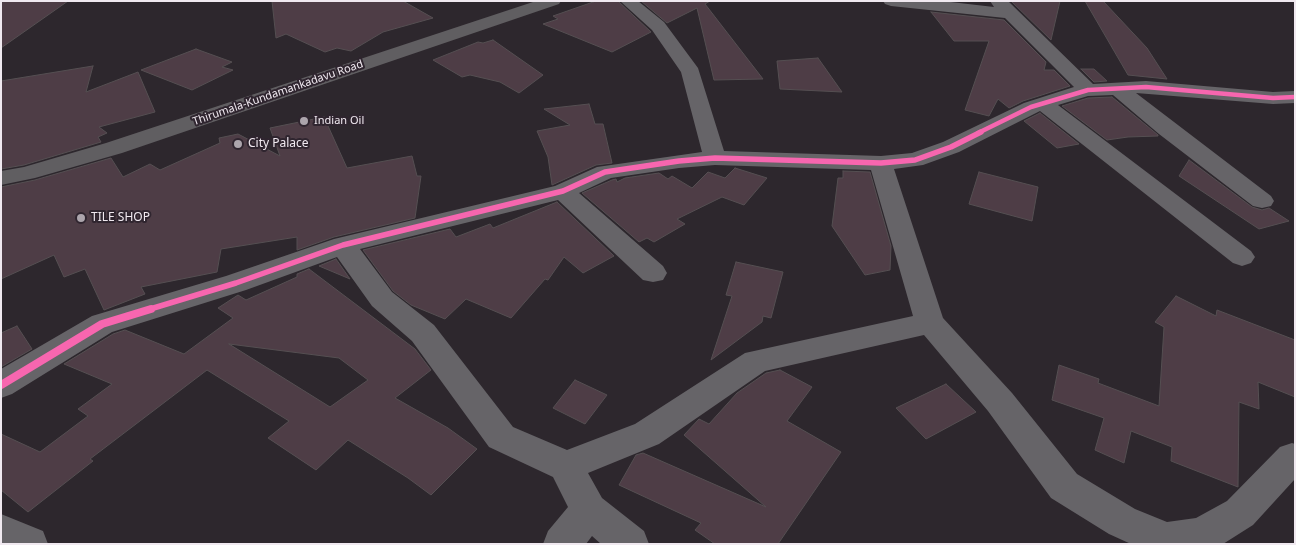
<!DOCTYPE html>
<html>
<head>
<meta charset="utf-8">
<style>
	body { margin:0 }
	#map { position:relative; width:1296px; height:545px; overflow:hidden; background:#2d272d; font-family:"Noto Sans",sans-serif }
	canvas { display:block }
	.frame { position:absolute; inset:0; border:2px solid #f0e9f0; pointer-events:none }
</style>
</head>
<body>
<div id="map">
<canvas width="1296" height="545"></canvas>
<div class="frame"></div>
</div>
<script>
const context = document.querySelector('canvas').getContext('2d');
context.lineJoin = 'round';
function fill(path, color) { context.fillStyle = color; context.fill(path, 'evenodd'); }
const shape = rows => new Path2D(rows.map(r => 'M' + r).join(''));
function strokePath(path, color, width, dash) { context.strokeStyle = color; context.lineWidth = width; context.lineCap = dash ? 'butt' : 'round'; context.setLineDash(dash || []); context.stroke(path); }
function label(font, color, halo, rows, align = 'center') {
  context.font = font + ' "Noto Sans",sans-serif'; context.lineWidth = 4; context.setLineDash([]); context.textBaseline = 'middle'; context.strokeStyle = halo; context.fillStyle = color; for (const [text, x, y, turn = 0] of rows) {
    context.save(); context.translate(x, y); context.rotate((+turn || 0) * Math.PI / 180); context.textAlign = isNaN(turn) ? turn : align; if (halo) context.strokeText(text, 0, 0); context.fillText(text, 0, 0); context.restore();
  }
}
const building = shape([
	[1,1,68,1,1,48,1,1],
	[272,1,403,1,433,18,383,32,351,51,337,48,325,52,286,34,276,38,272,1],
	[596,1,618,1,651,32,612,52,543,24,558,19,553,16,596,1],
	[641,1,710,1,705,4,763,79,714,80,697,8,667,23,641,1],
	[1011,1,1060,1,1051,40,1011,1],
	[1085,1,1103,1,1147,48,1167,79,1128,75,1085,1],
	[931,12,1004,20,1046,62,1044,70,1054,70,1070,86,1023,101,1009,108,998,99,989,116,965,110,989,41,954,41,931,12],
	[493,40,543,75,519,93,500,82,470,75,462,77,433,60,478,42,483,43,493,40],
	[196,49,232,62,222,67,233,70,192,90,141,70,196,49],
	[818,58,842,92,780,89,777,61,818,58],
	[93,66,86,92,138,72,155,112,99,127,107,133,98,137,101,142,24,165,1,169,1,81,93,66],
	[1081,69,1094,69,1107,81,1094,82,1081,69],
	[1112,97,1158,135,1158,136,1128,137,1107,140,1062,106,1088,98,1112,97],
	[589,104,595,124,603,124,612,163,596,165,552,185,548,157,537,131,570,125,544,109,589,104],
	[1040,113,1079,144,1057,148,1024,121,1040,113],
	[324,117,347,168,412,156,417,176,421,176,415,218,334,237,297,250,297,237,221,249,217,272,141,287,145,294,104,310,85,269,64,277,54,255,1,279,1,187,35,180,111,158,123,177,150,164,160,170,220,143,219,138,238,134,280,156,270,128,324,117],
	[1189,160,1252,207,1262,210,1269,208,1289,221,1259,229,1179,176,1189,160],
	[735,168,767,178,744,205,722,197,677,219,685,224,654,242,647,238,639,242,582,193,612,180,616,179,617,182,625,178,659,173,668,179,672,176,692,188,708,172,725,178,735,168],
	[843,171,870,172,891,246,890,270,865,275,832,226,838,178,843,178,843,171],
	[979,172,1038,187,1032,221,969,204,979,172],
	[557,202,614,256,583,273,564,257,548,280,545,279,511,318,466,299,445,319,411,305,393,291,363,250,450,229,456,237,490,224,493,228,557,202],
	[336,259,350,279,319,266,336,259],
	[736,262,783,272,771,318,763,316,762,322,711,360,732,296,726,295,736,262],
	[309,269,415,349,431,370,395,398,448,428,477,449,431,495,408,478,348,440,316,470,268,438,289,421,207,370,90,459,93,461,28,512,1,490,1,434,40,452,88,416,78,409,112,384,64,364,113,334,125,330,184,354,233,318,218,308,238,295,246,300,297,277,297,274,309,269],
	[229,344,339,358,368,380,330,407,229,344],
	[1176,296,1216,316,1217,310,1295,340,1295,397,1258,382,1259,409,1239,402,1238,487,1171,461,1172,447,1131,431,1124,463,1095,450,1104,418,1052,400,1059,365,1099,379,1098,383,1159,406,1164,327,1155,322,1176,296],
	[17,326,32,349,1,367,1,333,17,326],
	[780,370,812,387,787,421,841,452,778,544,715,544,695,530,701,523,619,485,636,455,643,453,766,507,684,435,699,419,709,424,737,393,766,373,780,370],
	[575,380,607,395,585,424,553,408,575,380],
	[946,384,976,412,926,439,896,408,946,384]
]);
fill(building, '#4e3d46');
strokePath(building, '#554f52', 1);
fill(shape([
	[620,1,638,1,664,22,698,68,724,151,881,156,912,153,943,142,1024,103,1074,87,1005,18,891,6,885,4,883,1,942,1,994,7,990,1,1008,1,1093,84,1146,81,1273,92,1295,91,1295,103,1273,104,1136,93,1271,196,1274,201,1271,206,1262,208,1253,206,1159,134,1113,95,1088,96,1058,105,1251,251,1255,257,1251,263,1242,266,1233,263,1040,111,959,152,923,165,894,169,943,318,1012,393,1077,474,1135,509,1167,522,1196,518,1227,501,1280,447,1292,443,1295,444,1295,479,1253,525,1223,544,1131,544,1109,534,1051,498,988,411,924,335,765,371,659,444,588,473,602,498,644,531,649,544,601,544,592,536,586,544,543,544,548,531,568,507,553,477,489,447,412,341,372,306,337,257,246,290,112,332,12,394,1,398,1,369,92,316,226,276,334,239,555,186,597,167,702,152,681,72,652,30,620,1],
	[715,165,871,170,913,316,745,353,635,424,567,450,513,427,434,325,392,292,360,249,558,200,643,280,653,282,663,280,667,273,663,266,579,193,611,178,679,168,715,165],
	[1,514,43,531,48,544,1,544,1,514]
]), '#666468');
fill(shape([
	[536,1,561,1,559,4,122,153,35,178,1,185,1,171,24,167,106,143,536,1]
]), '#605e61');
strokePath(shape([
	[978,133,1031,107,1088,90,1146,87,1273,98,1295,97]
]), '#f766af', 4.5);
strokePath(shape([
	[147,310,236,283,343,245,563,191,605,172,679,161,715,158,881,163,915,160,951,147,981,132]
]), '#f766af', 5.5);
strokePath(shape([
	[1,385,102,324,151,309]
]), '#f766af', 8);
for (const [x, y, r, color] of [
	[304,121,5,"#aca5ac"],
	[238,144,5,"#aca5ac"],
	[81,218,5,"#aca5ac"]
]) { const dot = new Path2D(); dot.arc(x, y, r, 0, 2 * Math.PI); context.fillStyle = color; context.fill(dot); strokePath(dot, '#2f252f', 2); }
label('11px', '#f0e9f0', '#2f252f', [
	["Thirumala-Kundamankadavu Road",278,93,-19]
]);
label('11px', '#f0e9f0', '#2f252f', [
	["Indian Oil",314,121]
], 'left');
label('12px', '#f0e9f0', '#2f252f', [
	["City Palace",248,144],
	["TILE SHOP",91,218]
], 'left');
</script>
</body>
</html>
